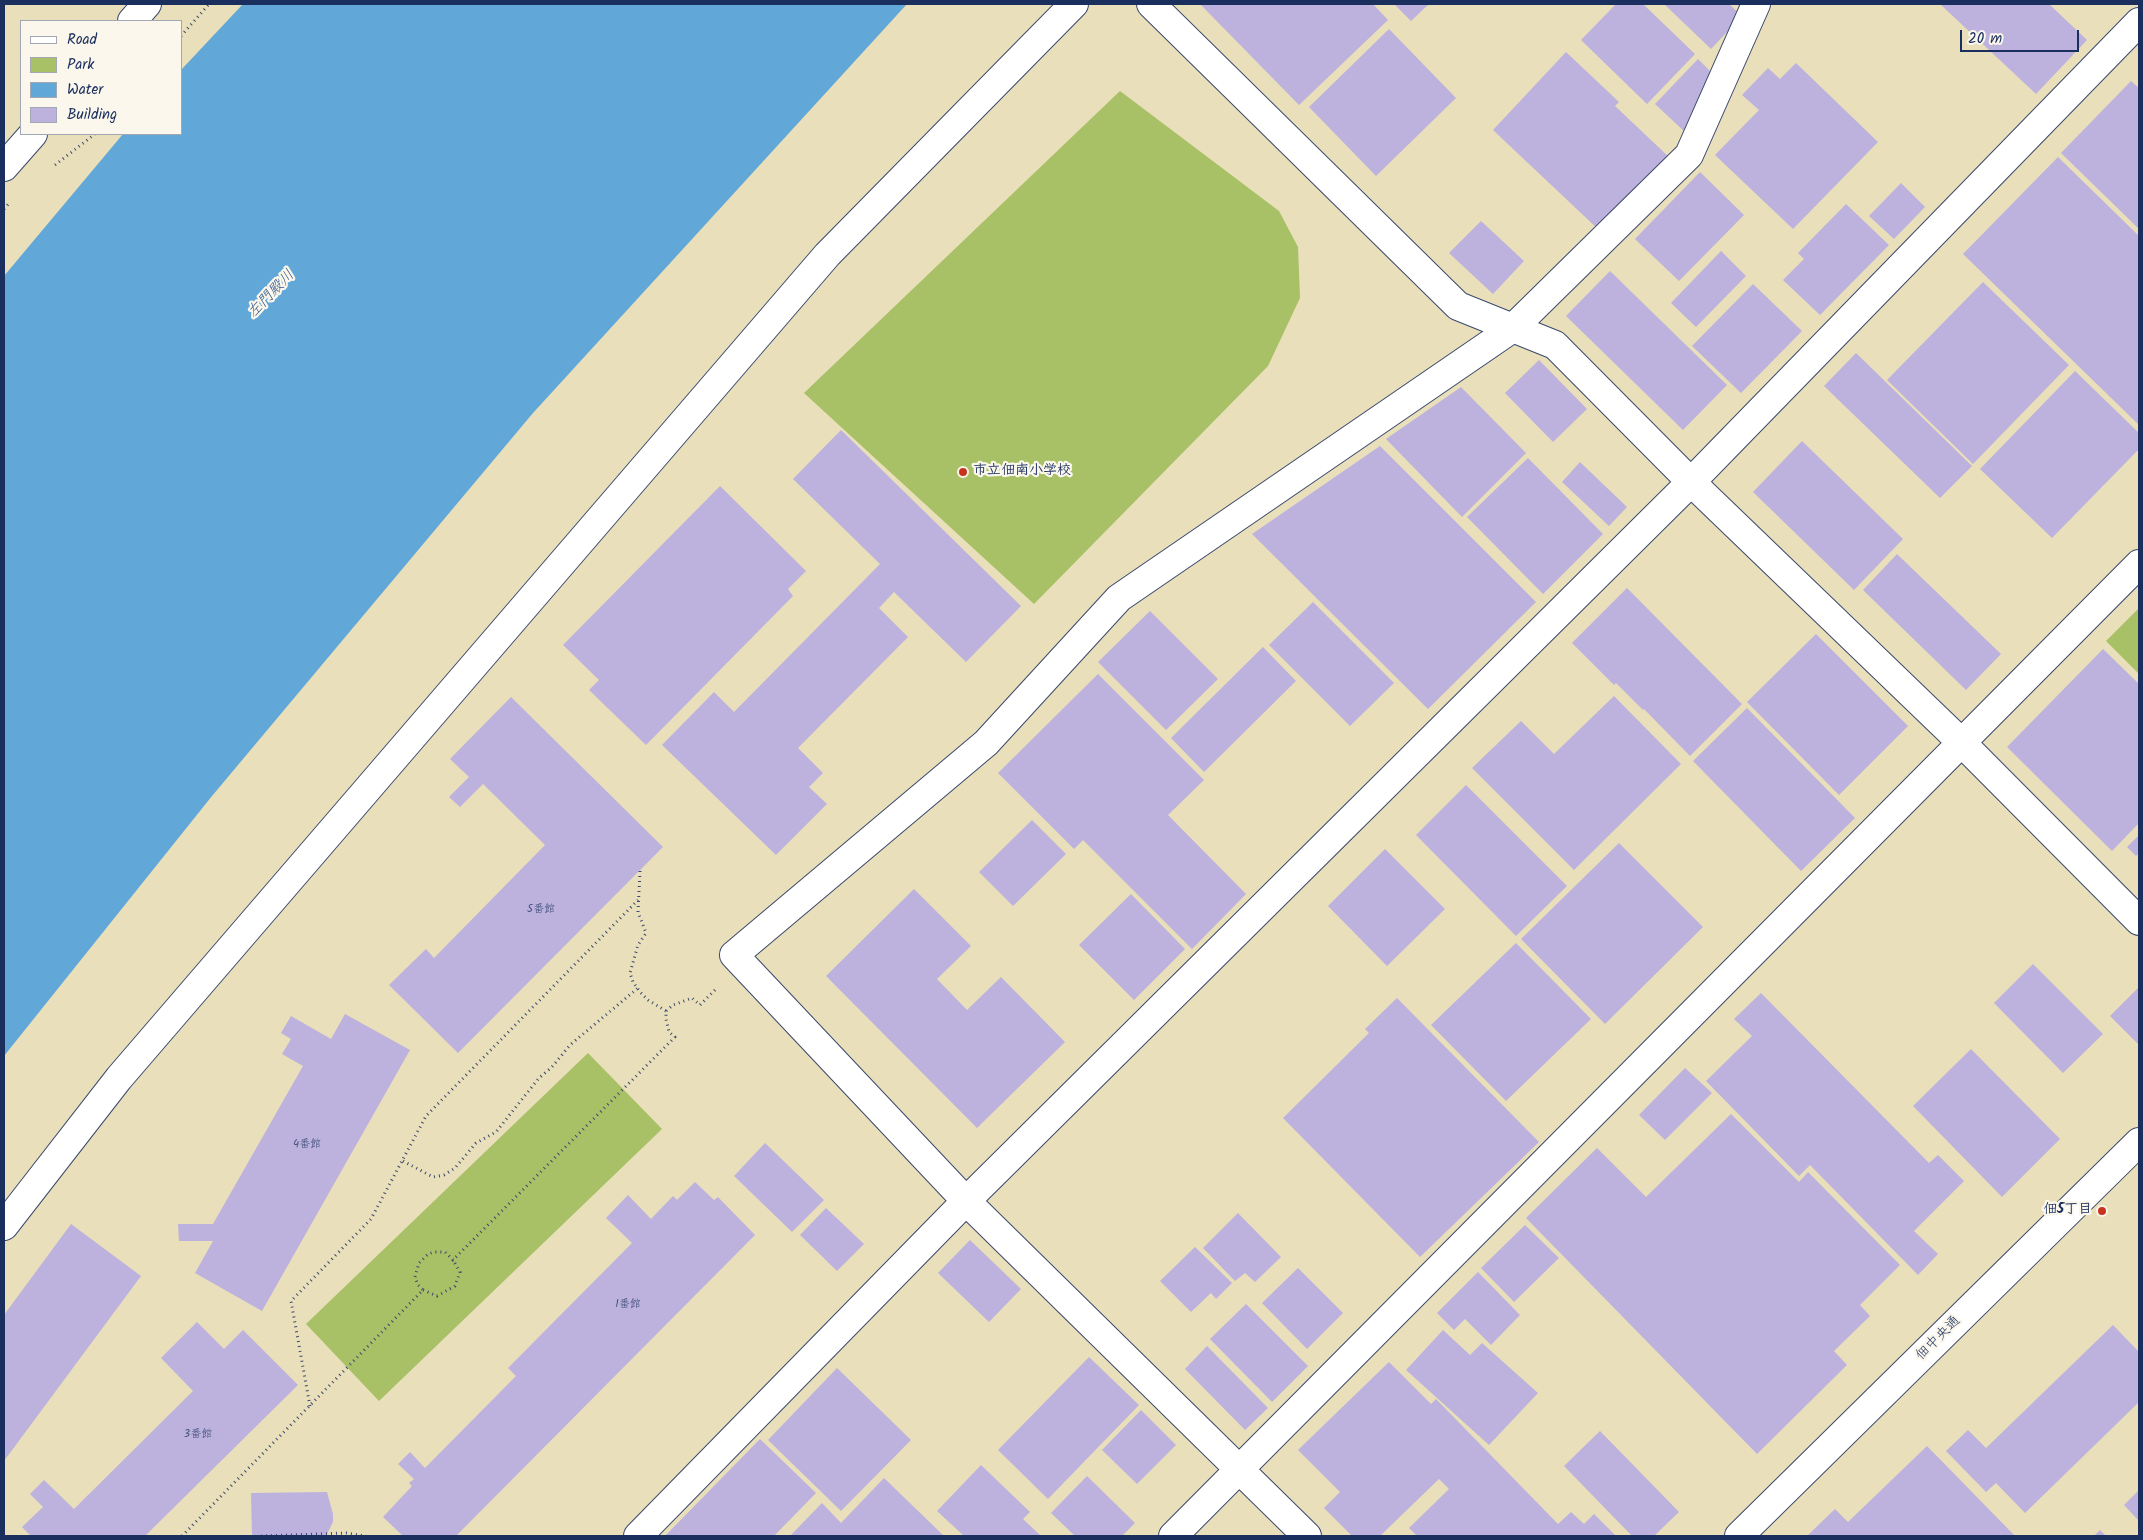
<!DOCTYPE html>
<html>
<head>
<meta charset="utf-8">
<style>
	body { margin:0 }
	#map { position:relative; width:2143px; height:1540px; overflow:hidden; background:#e9dfba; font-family:Kalam,sans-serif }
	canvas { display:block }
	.frame { position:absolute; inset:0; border:5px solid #1b2f5e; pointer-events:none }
	.legend { position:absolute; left:20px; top:20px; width:162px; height:115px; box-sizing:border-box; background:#fbf7ec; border:1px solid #a1a7b3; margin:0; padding:6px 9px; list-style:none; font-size:15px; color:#1b2f5e }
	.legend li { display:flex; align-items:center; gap:10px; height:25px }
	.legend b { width:25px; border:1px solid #a1a7b3 }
	.scale { position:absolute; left:1960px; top:30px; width:119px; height:22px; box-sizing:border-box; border:2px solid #1b2f5e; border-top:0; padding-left:6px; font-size:15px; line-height:18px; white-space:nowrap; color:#1b2f5e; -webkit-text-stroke:4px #fbf7ec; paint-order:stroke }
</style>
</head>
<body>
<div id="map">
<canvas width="2143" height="1540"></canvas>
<div class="frame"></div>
<ul class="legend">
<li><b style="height:6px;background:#fff"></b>Road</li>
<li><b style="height:14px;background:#a8c066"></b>Park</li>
<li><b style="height:14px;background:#61a7d7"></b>Water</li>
<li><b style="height:14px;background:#bcb2dd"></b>Building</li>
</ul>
<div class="scale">20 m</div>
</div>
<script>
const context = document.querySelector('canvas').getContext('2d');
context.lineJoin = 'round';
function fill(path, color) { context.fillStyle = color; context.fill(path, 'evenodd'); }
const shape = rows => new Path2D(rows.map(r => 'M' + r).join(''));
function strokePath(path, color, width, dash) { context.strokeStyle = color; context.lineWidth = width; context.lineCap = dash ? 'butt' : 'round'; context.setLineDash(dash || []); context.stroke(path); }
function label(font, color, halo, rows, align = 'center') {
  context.font = font + ' Kalam,"Klee One",sans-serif'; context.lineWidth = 4.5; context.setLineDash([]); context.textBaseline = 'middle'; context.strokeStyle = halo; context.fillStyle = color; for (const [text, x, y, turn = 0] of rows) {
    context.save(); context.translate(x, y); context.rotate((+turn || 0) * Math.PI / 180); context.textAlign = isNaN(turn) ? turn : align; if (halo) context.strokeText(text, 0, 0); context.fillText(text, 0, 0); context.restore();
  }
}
fill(shape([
	[1120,91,1279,211,1298,247,1300,298,1268,366,1034,604,804,393],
	[2139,608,2139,674,2106,641],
	[588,1053,662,1129,379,1401,306,1324]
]), '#a8c066');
fill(shape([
	[243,4,907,4,533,413,212,796,4,1056,4,276,123,134,181,134,181,70]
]), '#61a7d7');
fill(shape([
	[1200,4,1373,4,1388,20,1299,105],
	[1394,4,1429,4,1411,21],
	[1616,4,1643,4,1695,54,1647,104,1581,40],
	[1664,4,1729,4,1742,16,1711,49],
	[1940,4,2049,4,2087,40,2036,94],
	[1389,29,1456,98,1376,176,1309,107],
	[1566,52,1619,102,1615,106,1670,158,1600,231,1493,130],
	[1698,59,1714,75,1686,133,1655,104],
	[1796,63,1878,142,1793,229,1715,155,1759,110,1742,95,1768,68,1780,79],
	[2131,81,2139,88,2139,229,2061,153],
	[2058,157,2139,236,2139,425,1963,254],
	[1700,172,1744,215,1679,281,1635,239],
	[1901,183,1925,207,1894,239,1869,216],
	[1846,204,1889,245,1820,315,1783,280,1804,259,1798,253],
	[1481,221,1524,261,1493,294,1449,253],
	[1721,251,1746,276,1696,327,1671,303],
	[1610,271,1727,385,1683,430,1566,316],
	[1983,282,2069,365,1973,464,1887,380],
	[1753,284,1802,331,1741,393,1692,346],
	[1856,353,1972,466,1940,498,1824,386],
	[1539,360,1587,409,1553,442,1505,393],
	[2075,371,2139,433,2139,449,2052,538,1980,469],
	[1461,387,1526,453,1462,517,1386,439],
	[841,430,1021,606,966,662,894,592,879,608,908,637,798,748,823,773,809,787,827,804,776,855,662,745,714,692,734,712,880,564,793,479],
	[1802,441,1903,539,1854,590,1753,492],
	[1380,446,1536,602,1428,709,1252,534],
	[1528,458,1603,534,1543,594,1467,517],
	[1580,462,1627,507,1609,526,1562,482],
	[720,486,806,571,788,589,793,596,646,745,589,690,599,680,563,645],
	[1897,554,2001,654,1966,690,1863,590],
	[1627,588,1742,704,1690,756,1644,709,1643,710,1616,683,1614,685,1572,643],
	[1313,602,1394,683,1350,726,1269,645],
	[1150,611,1218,679,1166,730,1098,662],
	[1816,634,1908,726,1839,795,1747,702],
	[1263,647,1296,681,1204,772,1171,738],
	[2103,649,2139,684,2139,823,2112,851,2007,747],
	[1098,674,1204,780,1168,815,1246,894,1192,949,1083,840,1074,849,998,773],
	[1614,696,1681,764,1574,870,1472,768,1521,721,1554,754],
	[511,697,663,847,458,1053,389,985,426,949,434,958,545,845,483,784,460,807,449,797,469,777,450,759],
	[1747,708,1855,818,1801,871,1693,761],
	[1466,785,1567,886,1516,936,1416,835],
	[1032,820,1066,854,1013,906,979,872],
	[2139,835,2139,853,2136,856,2127,847],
	[1619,843,1703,927,1605,1024,1521,939],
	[1385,849,1445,909,1387,966,1328,906],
	[914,889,971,946,937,979,967,1010,1001,977,1065,1042,977,1128,826,976],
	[1131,894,1185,949,1134,1000,1079,945],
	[1516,943,1591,1019,1506,1101,1431,1025],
	[2033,964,2103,1034,2063,1073,1994,1003],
	[2139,987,2139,1045,2110,1016],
	[1761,993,1929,1163,1938,1155,1964,1181,1914,1231,1938,1254,1918,1275,1810,1165,1799,1176,1706,1081,1752,1036,1734,1019],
	[1397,998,1539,1142,1420,1257,1283,1118,1369,1033,1365,1029],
	[345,1014,410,1050,262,1311,195,1273,213,1241,179,1241,178,1224,213,1224,303,1066,282,1054,291,1039,281,1033,291,1016,331,1039],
	[1971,1049,2060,1139,2002,1197,1913,1106],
	[1685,1068,1712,1093,1665,1140,1639,1115],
	[1731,1114,1799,1182,1808,1172,1900,1265,1860,1305,1870,1316,1834,1351,1847,1365,1757,1454,1526,1218,1597,1148,1646,1197],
	[765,1143,824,1200,792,1232,734,1176],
	[695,1182,714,1200,718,1197,755,1235,456,1536,403,1536,383,1517,412,1486,409,1483,414,1479,398,1464,410,1452,425,1468,516,1376,508,1368,632,1243,606,1218,628,1195,651,1219,673,1196,677,1200],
	[826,1208,864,1244,837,1271,800,1235],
	[1238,1213,1281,1257,1255,1282,1245,1273,1235,1281,1203,1248],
	[71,1224,141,1276,4,1461,4,1315],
	[1525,1225,1559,1258,1514,1302,1481,1268],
	[970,1240,1021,1289,989,1322,938,1273],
	[1195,1247,1232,1283,1216,1299,1211,1293,1191,1312,1160,1281],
	[1298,1268,1343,1313,1307,1349,1262,1303],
	[1478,1272,1520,1315,1491,1345,1465,1319,1454,1330,1437,1313],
	[1246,1304,1308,1366,1272,1402,1210,1339],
	[197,1322,224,1349,243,1330,298,1385,145,1536,31,1536,22,1527,43,1507,30,1494,44,1480,74,1509,193,1391,161,1358],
	[2113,1325,2139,1352,2139,1402,2025,1513,1996,1483,1986,1492,1946,1451,1968,1430,1986,1448],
	[1443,1330,1470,1355,1482,1343,1538,1393,1489,1445,1406,1370],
	[1207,1346,1268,1408,1245,1430,1185,1369],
	[1089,1357,1139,1405,1048,1499,998,1450],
	[1389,1362,1431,1404,1436,1399,1558,1524,1571,1512,1584,1524,1594,1514,1616,1536,1417,1536,1409,1528,1449,1489,1439,1479,1380,1536,1352,1536,1324,1508,1340,1492,1298,1450],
	[837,1368,911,1440,841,1511,768,1440],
	[1141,1410,1176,1445,1137,1484,1102,1450],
	[1600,1431,1679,1512,1654,1536,1632,1536,1564,1466],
	[760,1439,816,1493,774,1536,665,1536],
	[1927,1446,2015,1536,1807,1536,1835,1509,1848,1522],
	[981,1465,1030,1512,1023,1519,1041,1536,964,1536,937,1511],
	[1087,1476,1135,1523,1122,1536,1075,1536,1051,1513],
	[884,1478,944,1536,790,1536,822,1503,841,1523],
	[2139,1490,2139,1521,2124,1505],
	[327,1492,333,1514,333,1522,326,1536,252,1536,251,1493],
	[2100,1530,2106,1536,2094,1536]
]), '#bcb2dd');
const pedestrian = shape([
	[132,21,147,4],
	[4,167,33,134]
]);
const minor = shape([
	[1151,4,1458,306,1555,345,1691,482,1961,742,2139,921],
	[4,1226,119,1078,827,255,1074,4],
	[638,1536,966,1201,1691,482,2139,22],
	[1173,1536,2139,564],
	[1307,1536,966,1201,734,955,986,743,1119,598,1513,328,1689,155,1756,4]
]);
const tertiary = shape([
	[1739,1536,2139,1142]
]);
strokePath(pedestrian, '#3a496c', 30);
strokePath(minor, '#3a496c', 30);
strokePath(tertiary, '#3a496c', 30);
strokePath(shape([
	[181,36,209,4],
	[55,165,95,134],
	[4,209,10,202],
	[640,871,638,912,646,933,638,945,630,973,633,982,640,992,648,1000,666,1011],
	[403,1161,433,1177,444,1175,455,1168,476,1143,496,1132,539,1078,552,1067,570,1045,638,988],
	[423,1290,437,1296,455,1286,460,1272,453,1260],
	[310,1406,291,1301,371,1219,426,1116,638,900],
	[182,1536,423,1290,418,1285,415,1277,419,1263,428,1254,434,1252,445,1252,453,1260,675,1037,669,1032,666,1019,666,1011,673,1005,692,998,700,1005,717,988],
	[261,1536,346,1533,366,1536]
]), '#3a496c', 3, [1, 4]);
strokePath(pedestrian, '#fff', 28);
strokePath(minor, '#fff', 28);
strokePath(tertiary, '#fff', 28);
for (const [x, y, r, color] of [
	[963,472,5,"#c8321e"],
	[2102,1211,5,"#c8321e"]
]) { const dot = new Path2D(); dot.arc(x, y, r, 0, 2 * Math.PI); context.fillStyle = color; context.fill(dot); strokePath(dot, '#fbf7ec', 2); }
label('11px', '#43507e', null, [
	["5番館",541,910],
	["4番館",307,1145],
	["1番館",628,1305],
	["3番館",198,1435]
]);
label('bold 14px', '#1b2f5e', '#fbf7ec', [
	["市立佃南小学校",973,472],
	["佃5丁目",2092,1211,"right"]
], 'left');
label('14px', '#1b2f5e', '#fbf7ec', [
	["佃中央通",1939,1339,-45]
]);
label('italic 15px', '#345988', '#fbf7ec', [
	["左門殿川",272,295,-46]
]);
</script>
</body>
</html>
